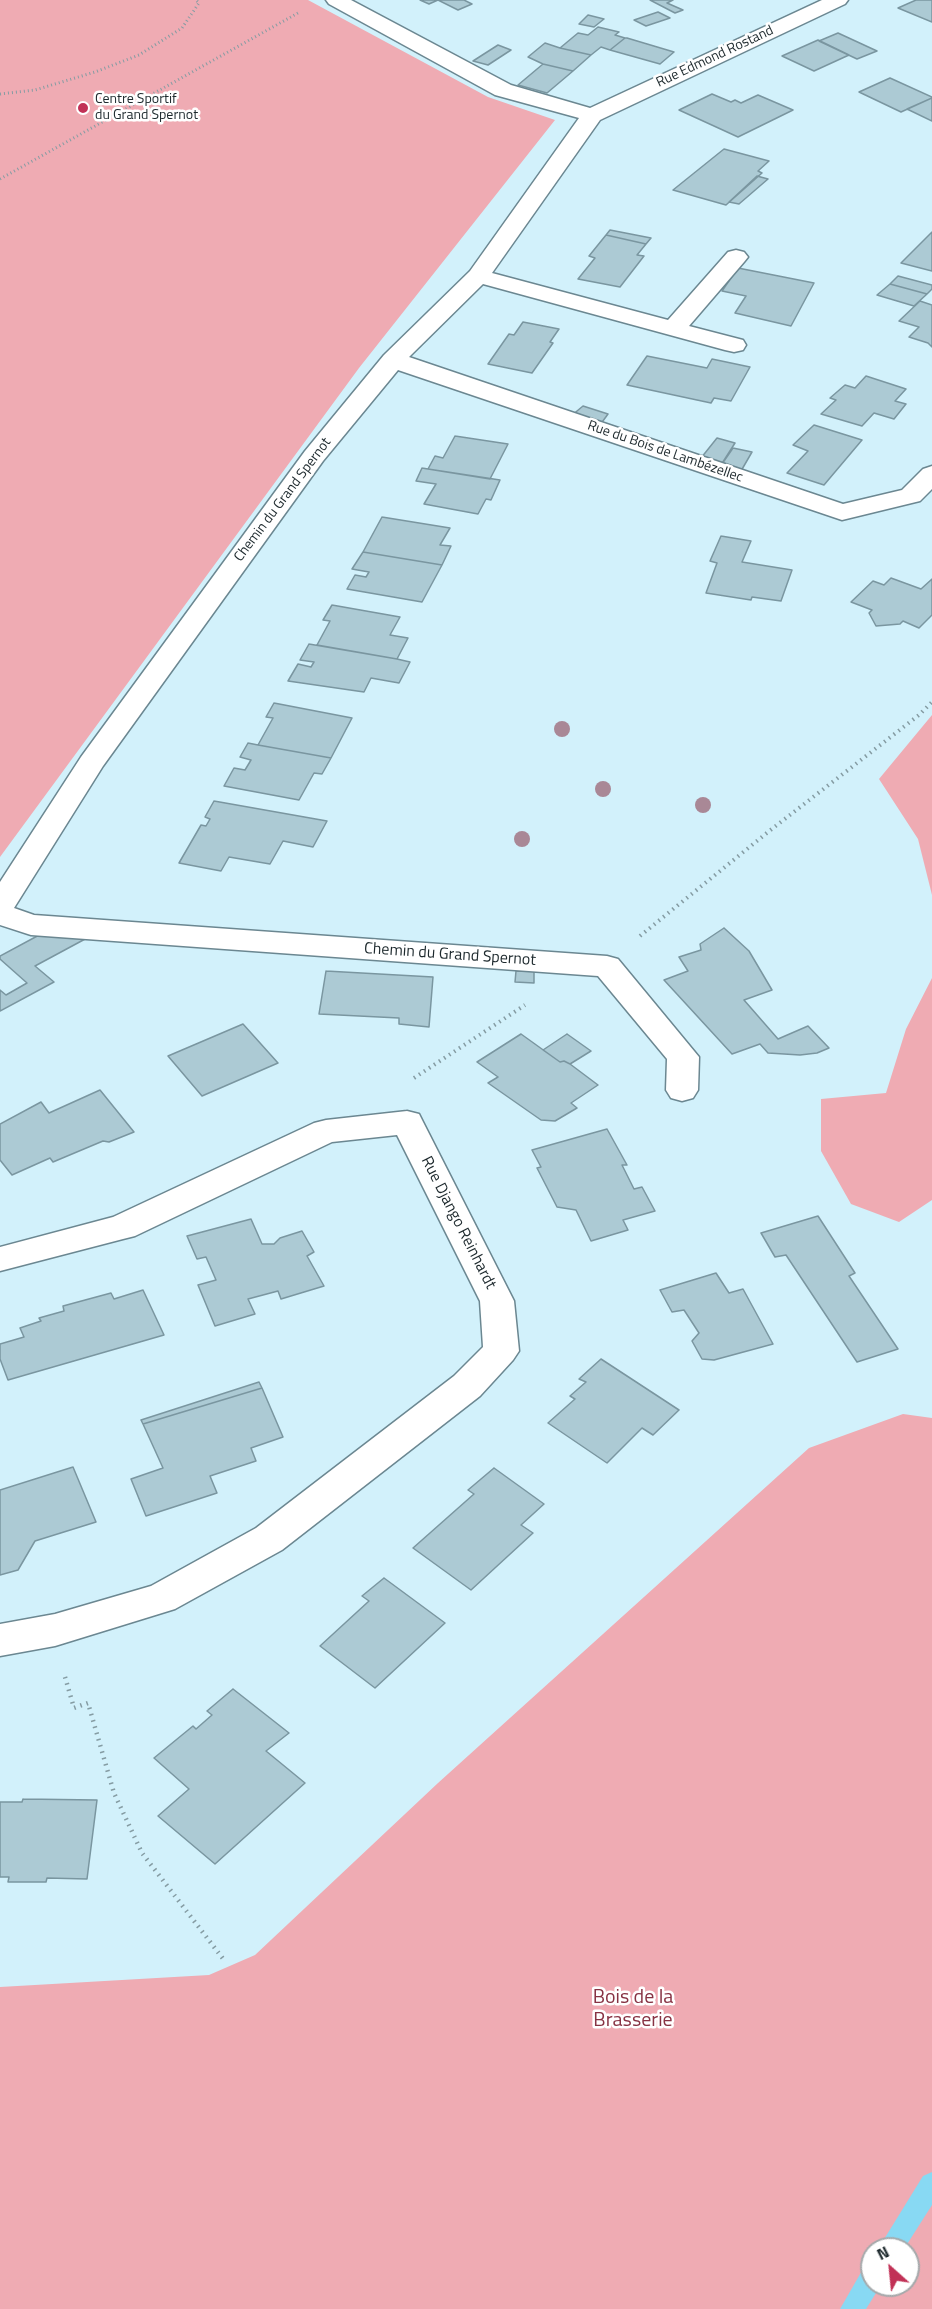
<!DOCTYPE html>
<html>
<head>
<meta charset="utf-8">
<style>
	body { margin:0 }
	#map { position:relative; width:932px; height:2309px; overflow:hidden; background:#d2f1fb; font-family:"Titillium Web",sans-serif }
	canvas { display:block }
	.north { position:absolute; left:860px; top:2237px; width:60px; height:60px; box-sizing:border-box; background:#fff; border:2px solid #a5a9ab; border-radius:50%; rotate:333deg; font-size:16px; font-weight:700; line-height:24px; text-align:center; color:#1d292d }
	.north::after { content:''; display:block; margin:auto; width:21px; height:27px; background:#c13156; clip-path:polygon(50% 0,100% 100%,50% 72%,0 100%) }
</style>
</head>
<body>
<div id="map">
<canvas width="932" height="2309"></canvas>
<div class="north">N</div>
</div>
<script>
const context = document.querySelector('canvas').getContext('2d');
context.lineJoin = 'round';
function fill(path, color) { context.fillStyle = color; context.fill(path, 'evenodd'); }
const shape = rows => new Path2D(rows.map(r => 'M' + r).join(''));
function strokePath(path, color, width, dash) { context.strokeStyle = color; context.lineWidth = width; context.lineCap = dash ? 'butt' : 'round'; context.setLineDash(dash || []); context.stroke(path); }
function label(font, color, halo, rows, align = 'center') {
  context.font = font + ' "Titillium Web",sans-serif'; context.lineWidth = 5; context.setLineDash([]); context.textBaseline = 'middle'; context.strokeStyle = halo; context.fillStyle = color; for (const [text, x, y, turn = 0] of rows) {
    context.save(); context.translate(x, y); context.rotate((+turn || 0) * Math.PI / 180); context.textAlign = isNaN(turn) ? turn : align; if (halo) context.strokeText(text, 0, 0); context.fillText(text, 0, 0); context.restore();
  }
}
fill(shape([
	[0,0,308,0,488,97,555,120,359,368,0,857],
	[932,715,932,895,918,839,879,779],
	[932,978,932,1200,899,1222,851,1204,821,1151,821,1099,886,1093,906,1029],
	[903,1414,932,1418,932,2309,0,2309,0,1987,209,1975,255,1955,438,1783,809,1448],
	[872,2249,908,2249,908,2285,872,2285]
]), '#efabb3');
fill(shape([
	[932,2172,932,2205,904,2249,878,2249,923,2176,932,2172],
	[872,2266,872,2285,881,2285,866,2309,840,2309,863,2269,872,2266]
]), '#88d9f3');
const building = shape([
	[420,0,464,0,472,4,458,10,438,0,429,4,420,0],
	[650,0,673,0,667,3,683,10,675,13,650,0],
	[916,0,932,0,932,22,898,8,916,0],
	[658,12,670,18,646,26,634,20,658,12],
	[588,15,604,19,594,27,579,24,588,15],
	[598,27,619,32,615,35,625,38,610,50,601,47,591,55,560,48,578,33,588,35,598,27],
	[838,33,877,51,857,59,819,41,838,33],
	[625,38,627,38,674,52,660,64,610,50,625,38],
	[818,40,849,55,814,71,782,56,818,40],
	[545,43,560,48,591,55,573,71,543,64,528,57,545,43],
	[498,45,511,50,488,65,473,61,498,45],
	[543,64,573,71,547,93,518,85,543,64],
	[890,78,932,97,932,98,901,112,859,92,890,78],
	[712,94,731,102,735,100,741,103,758,95,793,110,738,137,679,110,712,94],
	[932,98,932,121,907,109,932,98],
	[724,149,769,161,758,171,762,173,726,205,673,190,724,149],
	[757,176,768,179,739,204,729,202,757,176],
	[610,230,651,238,646,244,606,235,610,230],
	[932,232,932,271,901,263,932,232],
	[606,235,646,244,637,255,644,256,620,287,578,279,595,258,589,256,606,235],
	[738,268,814,283,791,326,735,313,746,296,722,291,738,268],
	[898,276,932,285,932,289,927,294,890,284,898,276],
	[890,284,927,294,914,306,877,295,890,284],
	[920,301,932,305,932,347,928,343,909,337,919,327,899,321,920,301],
	[523,322,559,329,550,342,553,343,532,373,488,364,509,334,514,335,523,322],
	[647,356,707,368,712,359,750,367,731,401,714,398,711,403,627,385,647,356],
	[866,376,906,389,895,401,906,404,894,419,874,413,862,426,821,414,836,400,830,398,845,385,855,388,866,376],
	[583,406,608,414,600,425,571,416,583,406],
	[814,425,862,440,824,485,787,473,808,451,793,445,814,425],
	[455,436,508,444,490,479,428,469,435,456,443,458,455,436],
	[717,438,735,443,721,465,701,458,717,438],
	[733,448,752,452,741,471,722,464,733,448],
	[422,468,428,469,500,480,491,500,486,499,478,514,424,504,436,484,416,481,422,468],
	[382,517,450,528,440,545,451,546,442,565,363,552,382,517],
	[721,536,751,541,742,562,792,570,781,601,752,597,751,600,706,593,717,563,710,561,721,536],
	[363,552,442,565,422,602,347,589,355,575,366,577,369,572,352,569,363,552],
	[891,578,921,589,932,579,932,615,919,628,903,621,900,624,876,626,869,613,872,610,851,602,873,581,884,585,891,578],
	[332,605,400,617,390,635,408,638,397,659,317,645,330,621,323,620,332,605],
	[309,644,397,659,410,662,399,683,371,678,364,692,288,681,298,664,311,667,314,662,300,660,309,644],
	[274,703,352,718,331,758,258,745,273,718,266,717,274,703],
	[248,743,258,745,331,758,322,774,314,773,299,800,224,786,234,768,245,770,251,760,240,757,248,743],
	[214,801,327,821,313,847,283,841,270,864,229,857,221,871,179,863,201,825,206,826,210,819,205,817,214,801],
	[724,928,749,951,772,990,744,1000,778,1039,808,1026,829,1048,817,1053,800,1055,768,1053,760,1044,732,1054,664,980,688,971,679,957,701,950,700,944,724,928],
	[41,934,87,938,35,966,54,982,0,1011,0,990,6,995,27,983,0,959,0,956,41,934],
	[326,971,433,977,429,1027,399,1024,399,1018,319,1014,326,971],
	[516,971,534,971,534,983,515,982,516,971],
	[243,1024,278,1063,202,1096,168,1056,243,1024],
	[521,1034,560,1062,564,1061,570,1064,598,1085,571,1103,577,1108,555,1121,541,1120,488,1083,498,1077,477,1062,521,1034],
	[567,1034,591,1051,570,1064,564,1061,560,1062,543,1050,567,1034],
	[100,1090,134,1132,109,1142,103,1141,53,1162,50,1158,12,1175,0,1160,0,1124,41,1102,49,1113,100,1090],
	[607,1129,627,1165,622,1165,634,1189,642,1187,655,1211,623,1220,628,1230,591,1241,576,1210,557,1207,537,1168,541,1167,532,1150,607,1129],
	[818,1216,855,1273,849,1276,898,1349,857,1362,786,1255,775,1257,761,1233,818,1216],
	[251,1219,262,1244,274,1244,280,1238,302,1231,314,1252,307,1256,324,1286,281,1299,278,1291,248,1299,255,1314,215,1326,198,1285,216,1280,206,1257,197,1259,187,1236,251,1219],
	[716,1273,729,1293,743,1289,773,1344,714,1360,702,1359,692,1341,699,1333,684,1310,672,1312,660,1290,716,1273],
	[143,1290,164,1335,8,1380,0,1359,0,1344,24,1337,20,1328,41,1321,39,1318,64,1311,63,1306,111,1293,114,1299,143,1290],
	[601,1359,679,1410,653,1435,642,1428,607,1463,548,1423,575,1399,570,1396,586,1382,579,1379,601,1359],
	[259,1382,262,1388,143,1424,141,1420,259,1382],
	[262,1388,283,1437,251,1448,256,1461,210,1476,217,1493,146,1516,131,1479,163,1468,143,1424,262,1388],
	[73,1467,96,1522,35,1541,18,1570,0,1575,0,1490,73,1467],
	[494,1468,544,1504,521,1525,533,1533,471,1590,413,1548,474,1494,468,1490,494,1468],
	[384,1578,445,1623,375,1688,320,1646,369,1601,362,1596,384,1578],
	[233,1689,289,1733,266,1751,305,1783,215,1864,158,1816,189,1789,154,1758,193,1726,196,1729,212,1715,207,1711,233,1689],
	[23,1799,97,1800,87,1879,47,1878,46,1882,8,1882,9,1877,0,1877,0,1802,22,1802,23,1799]
]);
fill(building, '#accad4');
strokePath(building, '#7a96a0', 1.5);
const minor = shape([
	[326,0,351,0,511,85,590,108,822,0,848,0,845,4,600,120,492,273,668,320,728,252,736,250,744,252,748,257,744,262,689,326,743,340,746,345,743,350,734,352,725,350,483,284,409,357,843,504,902,490,923,469,932,466,932,489,920,501,842,520,398,370,323,461,103,766,14,908,34,915,607,956,618,959,699,1057,698,1090,693,1098,682,1101,671,1098,666,1090,667,1059,598,976,31,935,0,925,0,882,81,757,305,451,384,355,470,271,579,118,495,95,329,4,326,0],
	[407,1111,419,1114,423,1122,514,1301,519,1351,513,1360,480,1396,282,1550,175,1609,55,1646,0,1656,0,1624,55,1614,151,1586,256,1528,454,1376,483,1347,480,1301,397,1135,332,1142,135,1236,123,1239,0,1271,0,1247,113,1217,314,1123,326,1120,407,1111]
]);
strokePath(minor, '#6b8791', 3);
strokePath(shape([
	[0,94,35,90,95,72,139,55,182,28,199,3,196,0],
	[0,179,298,13]
]), '#859ca3', 3, [1, 3]);
strokePath(shape([
	[640,936,768,832,919,715,932,702],
	[414,1078,525,1005]
]), '#859ca3', 4, [1.5, 4.5]);
strokePath(shape([
	[65,1677,74,1708,88,1703,114,1793,142,1853,224,1960]
]), '#859ca3', 4.5, [1.5, 5]);
fill(minor, '#fff');
context.fillStyle = '#a98896';
for (const [x, y] of [
	[562,729],
	[603,789],
	[703,805],
	[522,839]
]) { context.beginPath(); context.arc(x, y, 8, 0, 2 * Math.PI); context.fill(); }
for (const [x, y, r, color] of [
	[83,108,6,"#c13156"]
]) { const dot = new Path2D(); dot.arc(x, y, r, 0, 2 * Math.PI); context.fillStyle = color; context.fill(dot); strokePath(dot, '#fff', 2); }
label('14px', '#1d292d', '#fff', [
	["Rue Edmond Rostand",715,57,-25],
	["Rue du Bois de Lambézellec",665,452,19],
	["Chemin du Grand Spernot",283,500,-53]
]);
label('14px', '#1d292d', '#fff', [
	["Centre Sportif",95,100],
	["du Grand Spernot",95,116]
], 'left');
label('16px', '#1d292d', '#fff', [
	["Chemin du Grand Spernot",450,955,4],
	["Rue Django Reinhardt",458,1223,63]
]);
label('20px', '#873243', '#fff', [
	["Bois de la",633,1998],
	["Brasserie",633,2021]
]);
</script>
</body>
</html>
